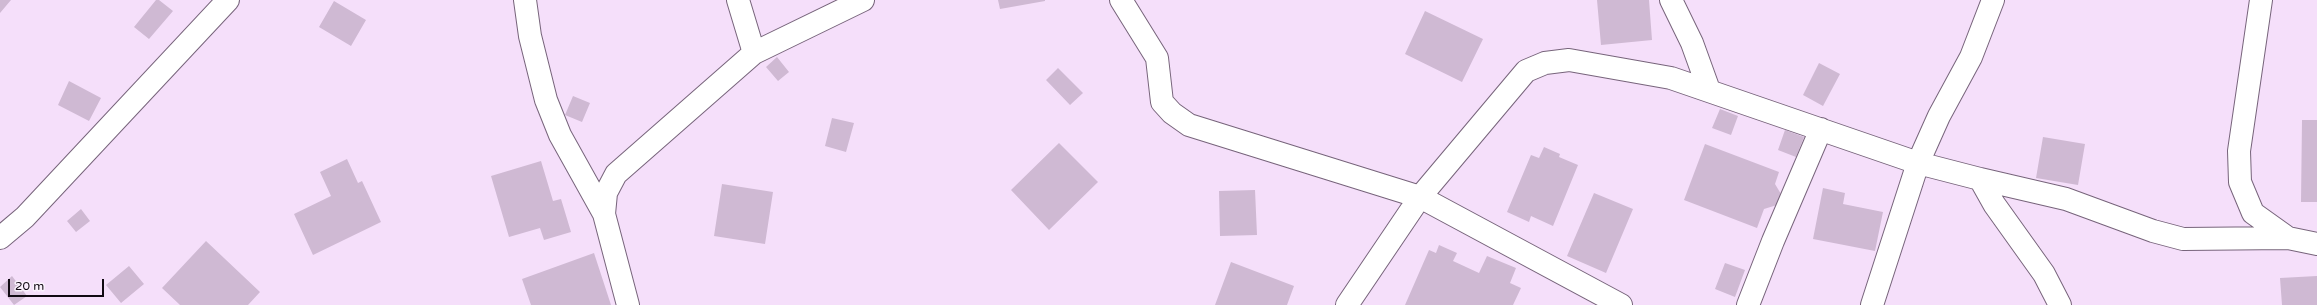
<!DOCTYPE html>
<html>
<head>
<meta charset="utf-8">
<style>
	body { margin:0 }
	#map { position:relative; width:2317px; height:305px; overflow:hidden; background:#f5dffa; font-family:"Varela Round",sans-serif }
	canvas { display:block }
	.scale { position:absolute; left:8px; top:279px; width:96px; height:18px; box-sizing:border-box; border:2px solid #100912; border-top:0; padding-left:5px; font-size:12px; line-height:14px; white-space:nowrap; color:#100912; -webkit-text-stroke:3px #faf2fc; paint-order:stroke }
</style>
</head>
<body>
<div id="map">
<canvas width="2317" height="305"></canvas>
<div class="scale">20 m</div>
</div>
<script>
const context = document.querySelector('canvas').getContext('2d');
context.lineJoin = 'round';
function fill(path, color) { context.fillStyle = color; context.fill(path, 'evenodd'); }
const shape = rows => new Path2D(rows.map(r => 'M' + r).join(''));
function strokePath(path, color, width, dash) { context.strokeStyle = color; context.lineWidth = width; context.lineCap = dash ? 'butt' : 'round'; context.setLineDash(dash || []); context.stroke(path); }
fill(shape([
	[0,0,11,0,0,13],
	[156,0,159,0,173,11,149,39,134,27],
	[998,0,1045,0,1045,1,1000,9],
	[1597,0,1649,0,1652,40,1601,45],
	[334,1,366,20,351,46,319,27],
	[1425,11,1483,39,1462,82,1405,54],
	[777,57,789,72,778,81,766,67],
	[1819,63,1840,74,1823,106,1803,95],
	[1058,68,1083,93,1070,105,1046,80],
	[69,81,101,98,89,121,58,105],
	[573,96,590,103,582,122,565,115],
	[1720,109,1738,116,1731,135,1712,128],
	[832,118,854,123,846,152,825,146],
	[2302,120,2317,120,2317,202,2301,202],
	[1785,130,1804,137,1796,157,1778,150],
	[2043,137,2085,144,2078,185,2036,178],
	[1059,143,1098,182,1049,230,1011,190],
	[1705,144,1779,172,1775,184,1781,194,1777,205,1764,209,1757,228,1684,200],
	[1544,147,1560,154,1559,157,1578,165,1553,226,1531,216,1529,222,1507,212,1531,155,1539,158],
	[347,159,358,183,362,181,381,222,313,255,294,214,331,196,320,172],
	[541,161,553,201,561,199,571,232,544,240,540,228,509,237,491,176],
	[722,184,773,192,765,244,714,236],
	[1823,188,1845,193,1843,204,1883,212,1875,251,1813,239],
	[1255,190,1257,235,1220,236,1219,191],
	[1594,193,1633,209,1606,273,1567,256],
	[81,209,90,221,76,232,67,221],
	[206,241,260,292,248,305,180,305,162,288],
	[1439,245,1457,253,1453,261,1479,273,1487,256,1516,268,1510,283,1521,288,1513,305,1405,305,1429,250,1436,253],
	[594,253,611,305,531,305,522,279],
	[1231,262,1294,286,1287,305,1215,305],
	[1725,263,1745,270,1735,297,1715,289],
	[129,266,144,284,121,303,106,285],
	[12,276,27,296,14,305,0,287],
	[2317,276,2317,305,2282,305,2280,278]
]), '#cfb9d3');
const street = shape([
	[525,0,530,36,546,100,560,135,604,214],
	[738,0,754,53],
	[1121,0,1157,58,1162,102,1172,113,1189,125,1420,197,1621,305],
	[1671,0,1692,43,1709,90],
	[2261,0,2239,151,2240,182,2253,213,2288,238,2317,244],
	[1980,179,2066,199,2153,231,2183,239,2288,238],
	[0,238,25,217,228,0],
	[628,305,604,214,606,193,616,174,754,53,863,0],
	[1347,305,1420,197,1526,71,1545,63,1569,60,1671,78,1918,163,1980,179,1994,204,2044,274,2060,305],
	[1748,305,1773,241,1821,129],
	[1872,305,1918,163,1939,116,1971,57,1993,0]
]);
strokePath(street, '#77647b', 24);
strokePath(street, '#fff', 22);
</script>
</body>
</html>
